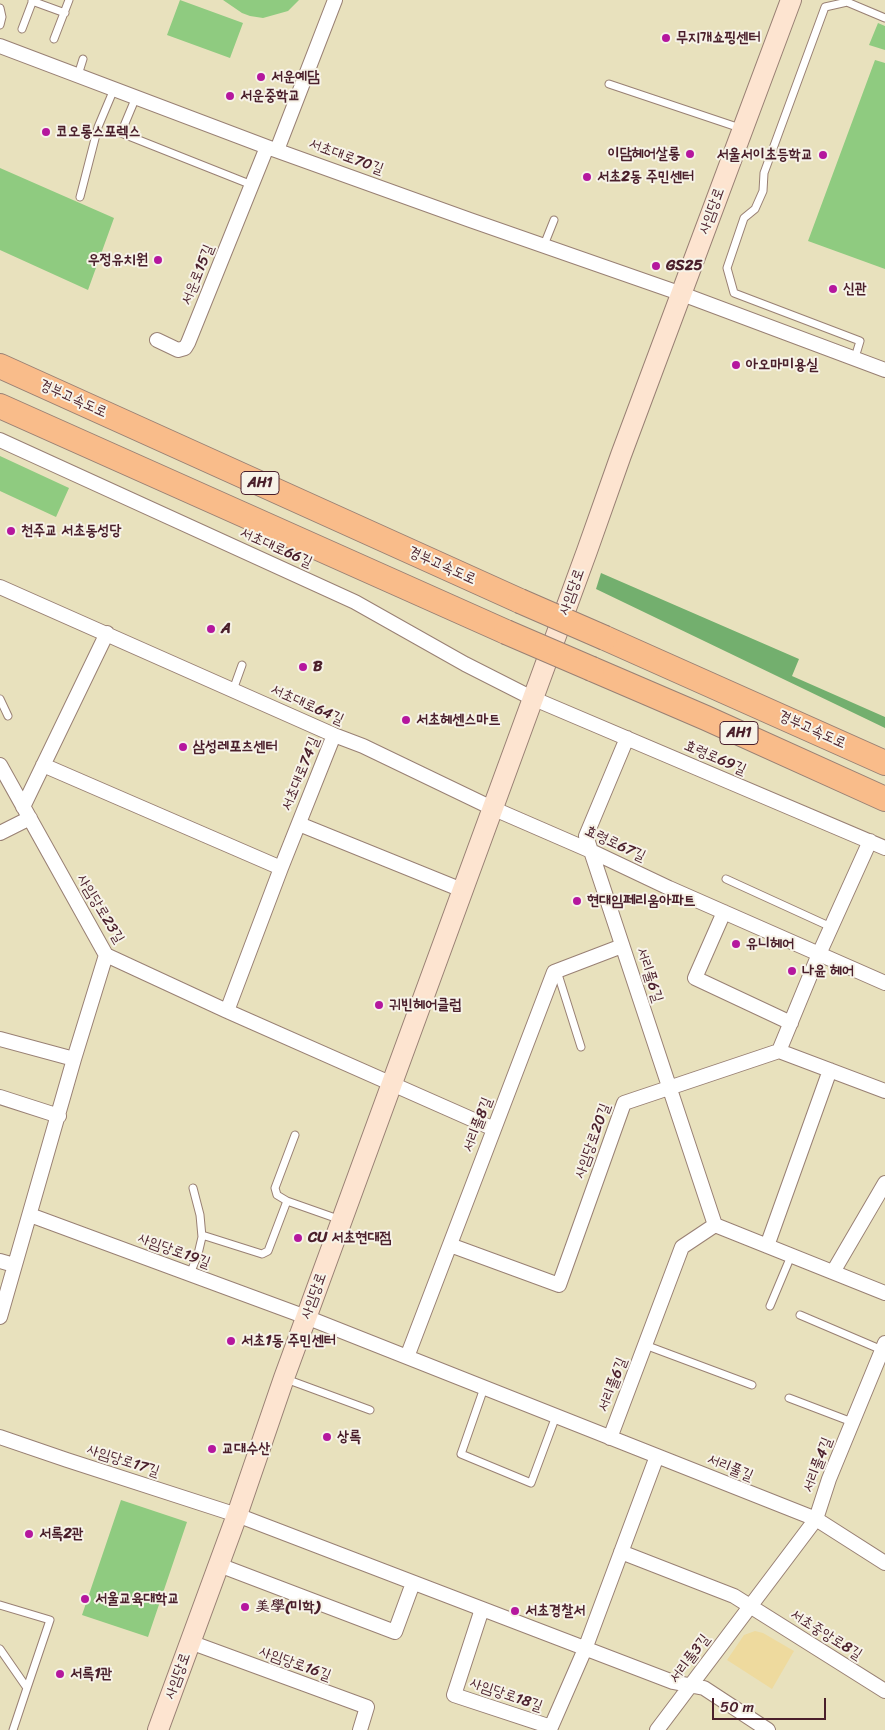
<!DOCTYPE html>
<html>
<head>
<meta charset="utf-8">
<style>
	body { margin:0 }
	#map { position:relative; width:885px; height:1730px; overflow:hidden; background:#e8e1bd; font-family:Sriracha,sans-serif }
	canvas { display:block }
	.scale { position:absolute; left:712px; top:1698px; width:114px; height:22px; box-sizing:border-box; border:2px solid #4a1f2b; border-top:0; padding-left:6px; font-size:15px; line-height:18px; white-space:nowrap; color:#4a1f2b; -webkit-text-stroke:4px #f7f3e8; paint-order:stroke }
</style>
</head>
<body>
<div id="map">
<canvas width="885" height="1730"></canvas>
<div class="scale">50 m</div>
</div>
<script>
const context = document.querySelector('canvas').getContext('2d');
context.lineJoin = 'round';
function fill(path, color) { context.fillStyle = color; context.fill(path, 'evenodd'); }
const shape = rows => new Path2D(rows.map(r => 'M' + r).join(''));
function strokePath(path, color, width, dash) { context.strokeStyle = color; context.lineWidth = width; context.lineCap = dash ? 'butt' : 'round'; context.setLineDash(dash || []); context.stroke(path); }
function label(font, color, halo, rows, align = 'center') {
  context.font = font + ' Sriracha,"LXGW WenKai TC","Poor Story",sans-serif'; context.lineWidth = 4; context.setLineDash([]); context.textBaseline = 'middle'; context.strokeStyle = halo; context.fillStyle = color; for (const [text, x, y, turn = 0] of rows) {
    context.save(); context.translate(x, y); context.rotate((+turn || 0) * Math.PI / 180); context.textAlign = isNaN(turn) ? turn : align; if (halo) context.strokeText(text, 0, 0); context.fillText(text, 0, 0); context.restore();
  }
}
fill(shape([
	[180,0,243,23,230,58,167,35],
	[223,0,299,0,288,11,263,18,250,16,242,13],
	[878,23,885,26,885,50,869,45],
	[875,60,885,63,885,269,808,241],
	[0,168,114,218,88,290,0,250],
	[0,456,69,488,56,517,0,491],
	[121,1500,187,1522,148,1637,82,1615]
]), '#8fcb80');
fill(shape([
	[601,573,799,659,792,676,885,717,885,728,596,589]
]), '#73af6e');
fill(shape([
	[755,1631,763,1633,794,1651,772,1689,727,1660,744,1635]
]), '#eeda9e');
const service = shape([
	[32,1,65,13],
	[0,8,2,17,0,25],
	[22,29,33,0],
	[54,39,69,0],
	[78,75,83,59],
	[609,84,743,129],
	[136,97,121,133,252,185],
	[80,197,98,127,114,89],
	[544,245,554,220],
	[857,351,860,341,734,293,727,268,744,218,755,209,763,191,764,173,825,7,847,2,885,18],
	[233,690,242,665],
	[0,699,8,716],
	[726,879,831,927],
	[557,971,581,1047],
	[295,1135,275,1188,277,1195,287,1201,341,1220],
	[202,1235,262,1254,268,1251,287,1201],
	[190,1274,198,1254,202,1237,200,1215,193,1188],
	[770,1306,791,1256],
	[800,1315,882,1350],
	[645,1345,752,1385],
	[286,1379,370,1410],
	[484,1388,461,1454,531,1483,556,1416],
	[789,1398,852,1422],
	[0,1605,50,1620,27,1688],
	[0,1649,27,1688,13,1730]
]);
const minor = shape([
	[0,46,267,147,470,220,682,294,885,370],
	[277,150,335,0],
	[157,340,178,350,185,348,188,343,267,147],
	[0,440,355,602,465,664,532,698,885,848],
	[0,587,334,735,363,746,492,808,591,851,669,888,885,983],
	[627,738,586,836,715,1225],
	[0,765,106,955,227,1011,494,1129],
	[43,765,281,868],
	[23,807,107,633],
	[299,824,462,890],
	[0,833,30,818],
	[724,912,695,978,791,1023],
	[227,1011,281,868,334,735],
	[0,1039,74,1059],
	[779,1051,819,954,870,841],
	[0,1097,59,1116],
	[30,1215,306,1317,816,1519,885,1563],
	[450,1245,559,1285,624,1103,779,1051,885,1091],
	[767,1246,830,1070],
	[0,1261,14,1265],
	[833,1272,885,1183],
	[0,1317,74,1059,106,955],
	[407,1357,554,972,622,946],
	[0,1437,67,1460,237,1515,673,1682,704,1688,768,1730],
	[610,1438,682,1247,715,1225,885,1293],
	[621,1552,734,1596,885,1691],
	[219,1565,395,1632,413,1583],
	[482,1609,454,1695,551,1727,585,1649,657,1456],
	[190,1642,367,1707,360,1730],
	[657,1730,816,1519,829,1479,885,1343]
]);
const secondary = shape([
	[158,1730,237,1515,284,1378,587,551,621,455,791,0]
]);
const trunk = shape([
	[0,366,520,601],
	[0,406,506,632],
	[605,638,885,763],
	[592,669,706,718,885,799]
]);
strokePath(service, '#998074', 9);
strokePath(minor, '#998074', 16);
strokePath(secondary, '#998074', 22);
strokePath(trunk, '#998074', 26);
strokePath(service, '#fff', 7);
strokePath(minor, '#fff', 14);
strokePath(secondary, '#fde4d0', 20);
strokePath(trunk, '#f9bc8a', 24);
const trunkBridge = shape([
	[520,601,605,638],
	[506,632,592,669]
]);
strokePath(trunkBridge, '#998074', 26, []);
strokePath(trunkBridge, '#f9bc8a', 24);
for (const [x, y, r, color] of [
	[666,38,5,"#b5179e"],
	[261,77,5,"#b5179e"],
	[230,96,5,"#b5179e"],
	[46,132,5,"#b5179e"],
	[690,154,5,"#b5179e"],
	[823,155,5,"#b5179e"],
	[587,177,5,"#b5179e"],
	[158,260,5,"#b5179e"],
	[656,266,5,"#b5179e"],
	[833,289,5,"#b5179e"],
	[736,365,5,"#b5179e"],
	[11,531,5,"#b5179e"],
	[211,629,5,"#b5179e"],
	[303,667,5,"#b5179e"],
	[406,720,5,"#b5179e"],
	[183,747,5,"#b5179e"],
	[577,901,5,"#b5179e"],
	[736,944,5,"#b5179e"],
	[792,971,5,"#b5179e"],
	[379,1005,5,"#b5179e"],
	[298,1238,5,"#b5179e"],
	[231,1341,5,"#b5179e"],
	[327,1437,5,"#b5179e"],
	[212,1449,5,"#b5179e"],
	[29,1534,5,"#b5179e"],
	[85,1599,5,"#b5179e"],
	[245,1607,5,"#b5179e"],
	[515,1611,5,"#b5179e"],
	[60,1674,5,"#b5179e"]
]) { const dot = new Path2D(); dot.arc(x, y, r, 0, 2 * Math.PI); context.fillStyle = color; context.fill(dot); strokePath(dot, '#f7f3e8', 2); }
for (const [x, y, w] of [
	[260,483,38],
	[739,733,38]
]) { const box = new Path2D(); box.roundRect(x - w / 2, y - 11.5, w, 23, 4); context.fillStyle = '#f7f3e8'; context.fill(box); strokePath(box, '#4a1f2b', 1); }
label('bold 14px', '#4a1f2b', null, [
	["AH1",260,483],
	["AH1",739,733]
]);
label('bold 15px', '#4a1f2b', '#f7f3e8', [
	["무지개쇼핑센터",676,38],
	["서운예담",271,77],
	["서운중학교",240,96],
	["코오롱스포렉스",56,132],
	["이담헤어살롱",680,154,"right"],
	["서울서이초등학교",813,155,"right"],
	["서초2동 주민센터",597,177],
	["우정유치원",148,260,"right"],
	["GS25",666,266],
	["신관",843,289],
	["아오마미용실",746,365],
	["천주교 서초동성당",21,531],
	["A",221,629],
	["B",313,667],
	["서초헤센스마트",416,720],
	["삼성레포츠센터",193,747],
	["현대임페리움아파트",587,901],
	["유니헤어",746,944],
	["나윤 헤어",802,971],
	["귀빈헤어클럽",389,1005],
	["CU 서초현대점",308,1238],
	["서초1동 주민센터",241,1341],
	["상록",337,1437],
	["교대수산",222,1449],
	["서록2관",39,1534],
	["서울교육대학교",95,1599],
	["美學(미학)",255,1607],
	["서초경찰서",525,1611],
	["서록1관",70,1674]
], 'left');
label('15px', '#4a1f2b', '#f7f3e8', [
	["서초대로70길",346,157,20],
	["사임당로",712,211,-70],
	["서운로15길",198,275,-68],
	["경부고속도로",73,399,24],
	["서초대로66길",276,548,24],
	["경부고속도로",442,566,24],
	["사임당로",572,592,-70],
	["서초대로64길",307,705,24],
	["경부고속도로",812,730,24],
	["효령로69길",715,758,23],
	["서초대로74길",301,774,-68],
	["효령로67길",615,844,25],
	["사임당로23길",100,909,59],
	["서리풀6길",649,975,72],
	["서리풀8길",478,1125,-69],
	["사임당로20길",593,1141,-70],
	["사임당로19길",174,1251,20],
	["사임당로",314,1296,-70],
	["서리풀6길",613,1385,-69],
	["사임당로17길",123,1461,18],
	["서리풀4길",818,1465,-69],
	["서리풀길",730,1468,22],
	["서초중앙로8길",826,1635,32],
	["서리풀3길",690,1659,-53],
	["사임당로16길",295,1664,20],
	["사임당로",178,1676,-70],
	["사임당로18길",506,1695,19]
]);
</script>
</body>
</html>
